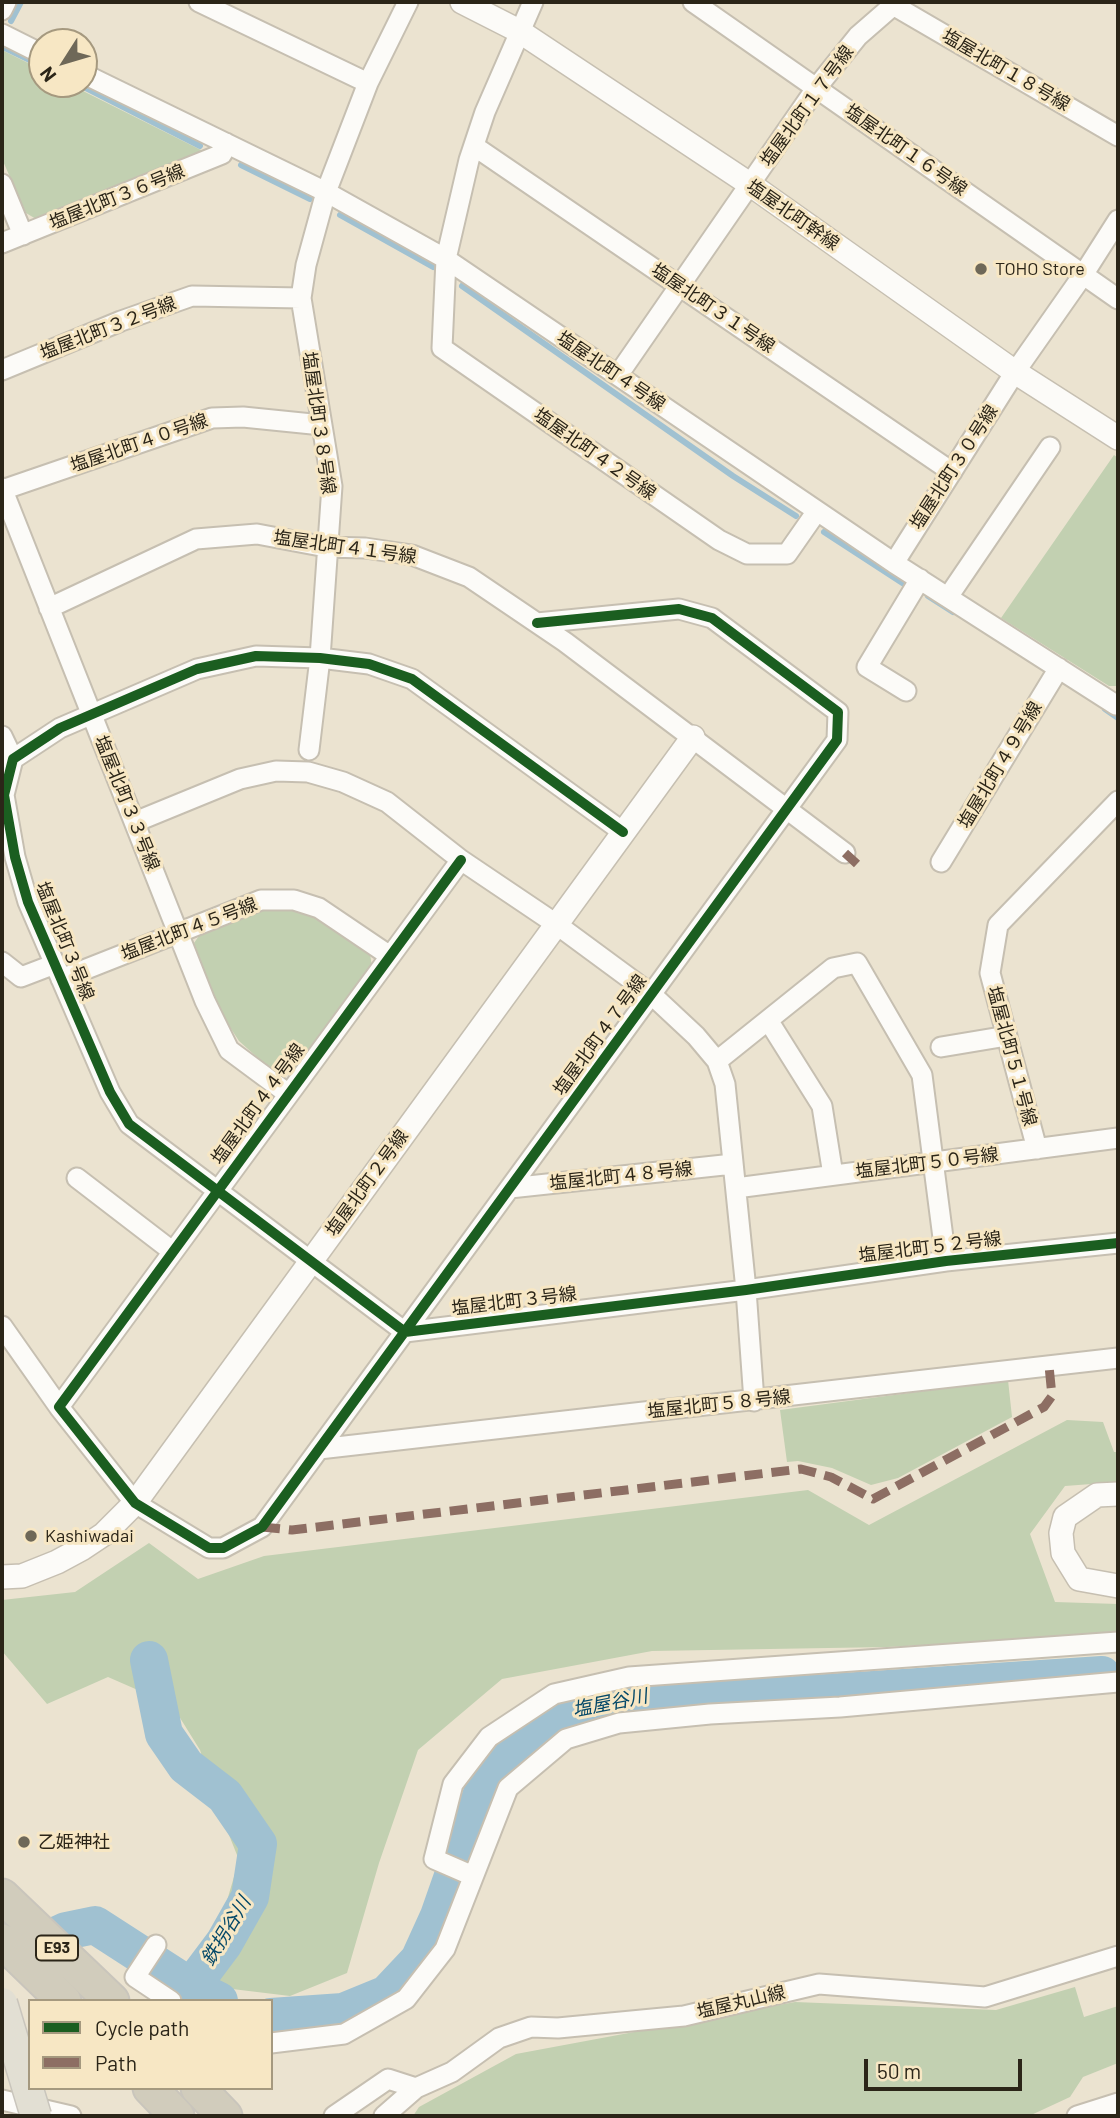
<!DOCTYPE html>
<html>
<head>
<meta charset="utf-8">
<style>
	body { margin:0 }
	#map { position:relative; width:1120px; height:2118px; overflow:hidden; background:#ebe3d0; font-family:Barlow,sans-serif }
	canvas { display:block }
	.frame { position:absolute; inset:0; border:4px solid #2b2518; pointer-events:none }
	.legend { position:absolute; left:28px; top:1999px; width:245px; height:91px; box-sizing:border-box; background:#f7e7c4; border:2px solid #a5997f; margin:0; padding:9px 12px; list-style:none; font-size:21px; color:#2b2518 }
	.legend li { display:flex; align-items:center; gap:14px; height:35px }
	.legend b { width:35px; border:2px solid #a5997f }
	.north { position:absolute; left:28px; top:28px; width:70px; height:70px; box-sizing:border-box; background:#f7e7c4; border:2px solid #a5997f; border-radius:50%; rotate:233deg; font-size:19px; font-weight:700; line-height:28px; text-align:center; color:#2b2518 }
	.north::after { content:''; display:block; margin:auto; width:24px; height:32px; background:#6e6858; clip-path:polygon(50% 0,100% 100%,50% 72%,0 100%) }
	.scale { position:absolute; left:864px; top:2059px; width:158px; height:32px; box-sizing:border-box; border:4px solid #2b2518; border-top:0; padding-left:9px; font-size:21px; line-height:24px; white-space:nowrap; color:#2b2518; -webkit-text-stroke:5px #f7e7c4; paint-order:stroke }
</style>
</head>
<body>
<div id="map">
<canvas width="1120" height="2118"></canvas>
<div class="frame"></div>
<ul class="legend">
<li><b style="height:9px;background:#1b5e20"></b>Cycle path</li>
<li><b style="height:9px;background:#8d6e63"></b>Path</li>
</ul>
<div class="north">N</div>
<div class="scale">50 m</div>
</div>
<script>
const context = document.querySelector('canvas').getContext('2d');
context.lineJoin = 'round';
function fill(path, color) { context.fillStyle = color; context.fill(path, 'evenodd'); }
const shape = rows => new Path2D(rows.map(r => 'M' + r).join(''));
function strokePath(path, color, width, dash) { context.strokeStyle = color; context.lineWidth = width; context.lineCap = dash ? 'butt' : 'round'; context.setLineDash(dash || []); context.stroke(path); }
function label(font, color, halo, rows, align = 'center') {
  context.font = font + ' Barlow,"Noto Sans JP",sans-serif'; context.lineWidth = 6; context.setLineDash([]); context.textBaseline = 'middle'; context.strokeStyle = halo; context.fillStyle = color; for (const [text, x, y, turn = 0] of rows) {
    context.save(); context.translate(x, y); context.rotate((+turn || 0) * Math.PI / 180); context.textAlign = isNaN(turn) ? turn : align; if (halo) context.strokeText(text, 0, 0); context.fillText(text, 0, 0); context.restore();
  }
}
fill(shape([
	[2,50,42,70,42,84,69,84,201,150,201,155,36,219,26,213,2,159],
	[1114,455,1118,458,1118,686,1109,686,1001,618],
	[291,907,324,920,370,954,372,966,290,1074,277,1075,239,1041,220,1012,194,943,201,933,238,919,263,910],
	[1008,1380,1012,1417,898,1478,871,1485,832,1468,798,1461,787,1462,780,1410],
	[1067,1420,1103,1422,1114,1452,1118,1452,1118,1482,1065,1486,1030,1534,1055,1602,1118,1604,1118,1635,887,1647,652,1651,502,1679,418,1750,379,1863,347,1973,290,1996,224,1988,191,1964,223,1914,239,1860,219,1810,200,1750,172,1705,108,1677,47,1704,2,1651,2,1600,75,1592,149,1543,198,1579,264,1556,808,1490,869,1525],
	[1075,1987,1084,2017,1118,2006,1118,2063,1083,2077,1070,2097,1029,2116,413,2116,419,2107,516,2054,795,2002,996,2010]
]), '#c2d0b1');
strokePath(shape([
	[11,21,21,2],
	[5,48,42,66],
	[78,84,200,146],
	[241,165,310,199],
	[340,215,433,267],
	[462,286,733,476,796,516],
	[824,532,907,586],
	[928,596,953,612],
	[1105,709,1118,718]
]), '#a0c1d1', 6);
strokePath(shape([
	[149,1660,164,1734,186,1766,225,1796,258,1844,250,1897,224,1943,191,1987],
	[14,1950,38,1944,66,1931,95,1925,191,1987,219,2001],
	[271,2017,343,2012,387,1994,419,1960,439,1916,486,1782,514,1746,552,1717,588,1704,647,1694,781,1696,1102,1675]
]), '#a0c1d1', 38);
const minor = shape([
	[199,2,368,83,326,192,306,265,301,298,332,486,320,658,309,750],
	[533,2,485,112,469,160,446,259,442,348,719,540,747,554,787,554,817,511],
	[693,2,1118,299],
	[893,5,1118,136],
	[2,10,6,2],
	[2,34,42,54],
	[84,74,326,192,446,259,894,563,1116,705],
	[368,83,408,2],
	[474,146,952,472],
	[2,184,23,235],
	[2,243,222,154,226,143],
	[2,370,121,321,192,296,301,298],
	[618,375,817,87,858,36,897,2],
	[2,488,205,1001,229,1050,287,1093],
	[2,490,212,418,243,417,322,425],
	[894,563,1015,372,1083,275,1118,220],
	[948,597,1050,447],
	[49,608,196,539,257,534,326,547,365,548,412,555,469,577,565,642,845,853],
	[906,691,867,667,920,579],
	[2,736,13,759],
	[135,822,240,779,276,771,308,772,343,782,387,802,461,860,556,924,651,994,696,1036,717,1061,725,1084,746,1290,754,1401],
	[623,832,412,679,369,664,320,658,256,656,197,669,60,728,13,759,4,795,15,857,28,902,110,1092,129,1124,405,1332,746,1290,946,1261,1118,1243],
	[461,860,59,1407,135,1503,209,1548,223,1548,262,1527,837,740,838,712,712,618,679,609,537,623],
	[941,862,1059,668],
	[2,962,21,977,55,964],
	[61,979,261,900,294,900,319,908,390,956],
	[768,1020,822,1106,833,1175],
	[941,1047,1007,1036],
	[717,1061,833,968,857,963,922,1075,946,1261],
	[1037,1149,990,973,998,925,1118,801],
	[77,1178,172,1251],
	[510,1188,733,1164],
	[736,1188,1118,1138],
	[2,1326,59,1407],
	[319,1449,1118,1358],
	[473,1876,434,1859,453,1784,489,1737,554,1694,629,1677,1118,1642],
	[156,1945,135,1977,171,2001],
	[271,2043,344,2034,406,1999,445,1949,508,1788,566,1739,619,1723,710,1714,840,1707,1118,1682],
	[2,2100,71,2116],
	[334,2116,388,2079,416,2088],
	[384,2116,416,2088,452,2072,499,2038,531,2027,558,2028,684,2016,819,1984,985,1997,1118,1956],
	[1077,2116,1118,2103]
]);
const tertiary = shape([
	[462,2,519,31,751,185,1015,372,1118,438],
	[1118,1494,1097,1495,1065,1517,1061,1533,1063,1553,1079,1579,1118,1586],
	[2,1577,22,1576,57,1562,83,1548,104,1534,135,1503,693,737]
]);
const motorway = shape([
	[2,1896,112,2001],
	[2,1941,64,2001],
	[150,2088,177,2116],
	[198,2088,225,2116]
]);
strokePath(minor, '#c6bfb1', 23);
strokePath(tertiary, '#c6bfb1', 26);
strokePath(motorway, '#c9c5bc', 37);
strokePath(minor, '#fcfbf8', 19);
strokePath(tertiary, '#fcfbf8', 23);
strokePath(motorway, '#d1ccbc', 33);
const primaryBridge = shape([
	[2,2003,36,2116]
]);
strokePath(primaryBridge, '#c9c5bc', 33, []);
strokePath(primaryBridge, '#e2dfd3', 30);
strokePath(shape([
	[845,853,857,864],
	[262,1527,292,1530,801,1469,831,1477,873,1499,1044,1407,1052,1396,1049,1366]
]), '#8d6e63', 9, [18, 9]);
strokePath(shape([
	[623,832,412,679,369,664,320,658,256,656,197,669,60,728,13,759,4,795,15,857,28,902,110,1092,129,1124,405,1332,746,1290,946,1261,1118,1243],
	[461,860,59,1407,135,1503,209,1548,223,1548,262,1527,837,740,838,712,712,618,679,609,537,623]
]), '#1b5e20', 10);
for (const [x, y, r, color] of [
	[981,269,7,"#6e6858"],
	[31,1536,7,"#6e6858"],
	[24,1842,7,"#6e6858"]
]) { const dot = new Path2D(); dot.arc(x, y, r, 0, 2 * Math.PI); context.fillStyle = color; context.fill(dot); strokePath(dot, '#f7e7c4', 2.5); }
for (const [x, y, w] of [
	[57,1948,42]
]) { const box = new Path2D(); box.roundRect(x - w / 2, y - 12.5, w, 25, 5); context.fillStyle = '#f7e7c4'; context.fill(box); strokePath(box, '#2b2518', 2); }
label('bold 16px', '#2b2518', null, [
	["E93",57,1948]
]);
label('18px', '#2b2518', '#f7e7c4', [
	["塩屋北町１８号線",1006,70,30],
	["塩屋北町１７号線",807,106,-54],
	["塩屋北町１６号線",906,150,35],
	["塩屋北町３６号線",117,197,-22],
	["塩屋北町幹線",793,215,35],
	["塩屋北町３１号線",713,308,34],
	["塩屋北町３２号線",108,328,-21],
	["塩屋北町４号線",611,371,34],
	["塩屋北町３８号線",319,423,82],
	["塩屋北町４０号線",139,443,-19],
	["塩屋北町４２号線",595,454,35],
	["塩屋北町３０号線",954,467,-57],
	["塩屋北町４１号線",345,547,8],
	["塩屋北町４９号線",1000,765,-59],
	["塩屋北町３３号線",127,803,68],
	["塩屋北町４５号線",189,929,-21],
	["塩屋北町３号線",65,941,68],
	["塩屋北町４７号線",600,1035,-54],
	["塩屋北町５１号線",1012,1056,75],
	["塩屋北町４４号線",258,1104,-54],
	["塩屋北町５０号線",927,1163,-7],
	["塩屋北町４８号線",621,1176,-6],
	["塩屋北町２号線",367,1183,-54],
	["塩屋北町５２号線",930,1247,-7],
	["塩屋北町３号線",514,1301,-7],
	["塩屋北町５８号線",719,1404,-6],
	["塩屋丸山線",741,2002,-13]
]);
label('18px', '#2b2518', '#f7e7c4', [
	["TOHO Store",995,269],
	["Kashiwadai",45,1536],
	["乙姫神社",38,1842]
], 'left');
label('italic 19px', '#044868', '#f7e7c4', [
	["塩屋谷川",610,1703,-11],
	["鉄拐谷川",226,1931,-59]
]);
</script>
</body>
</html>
